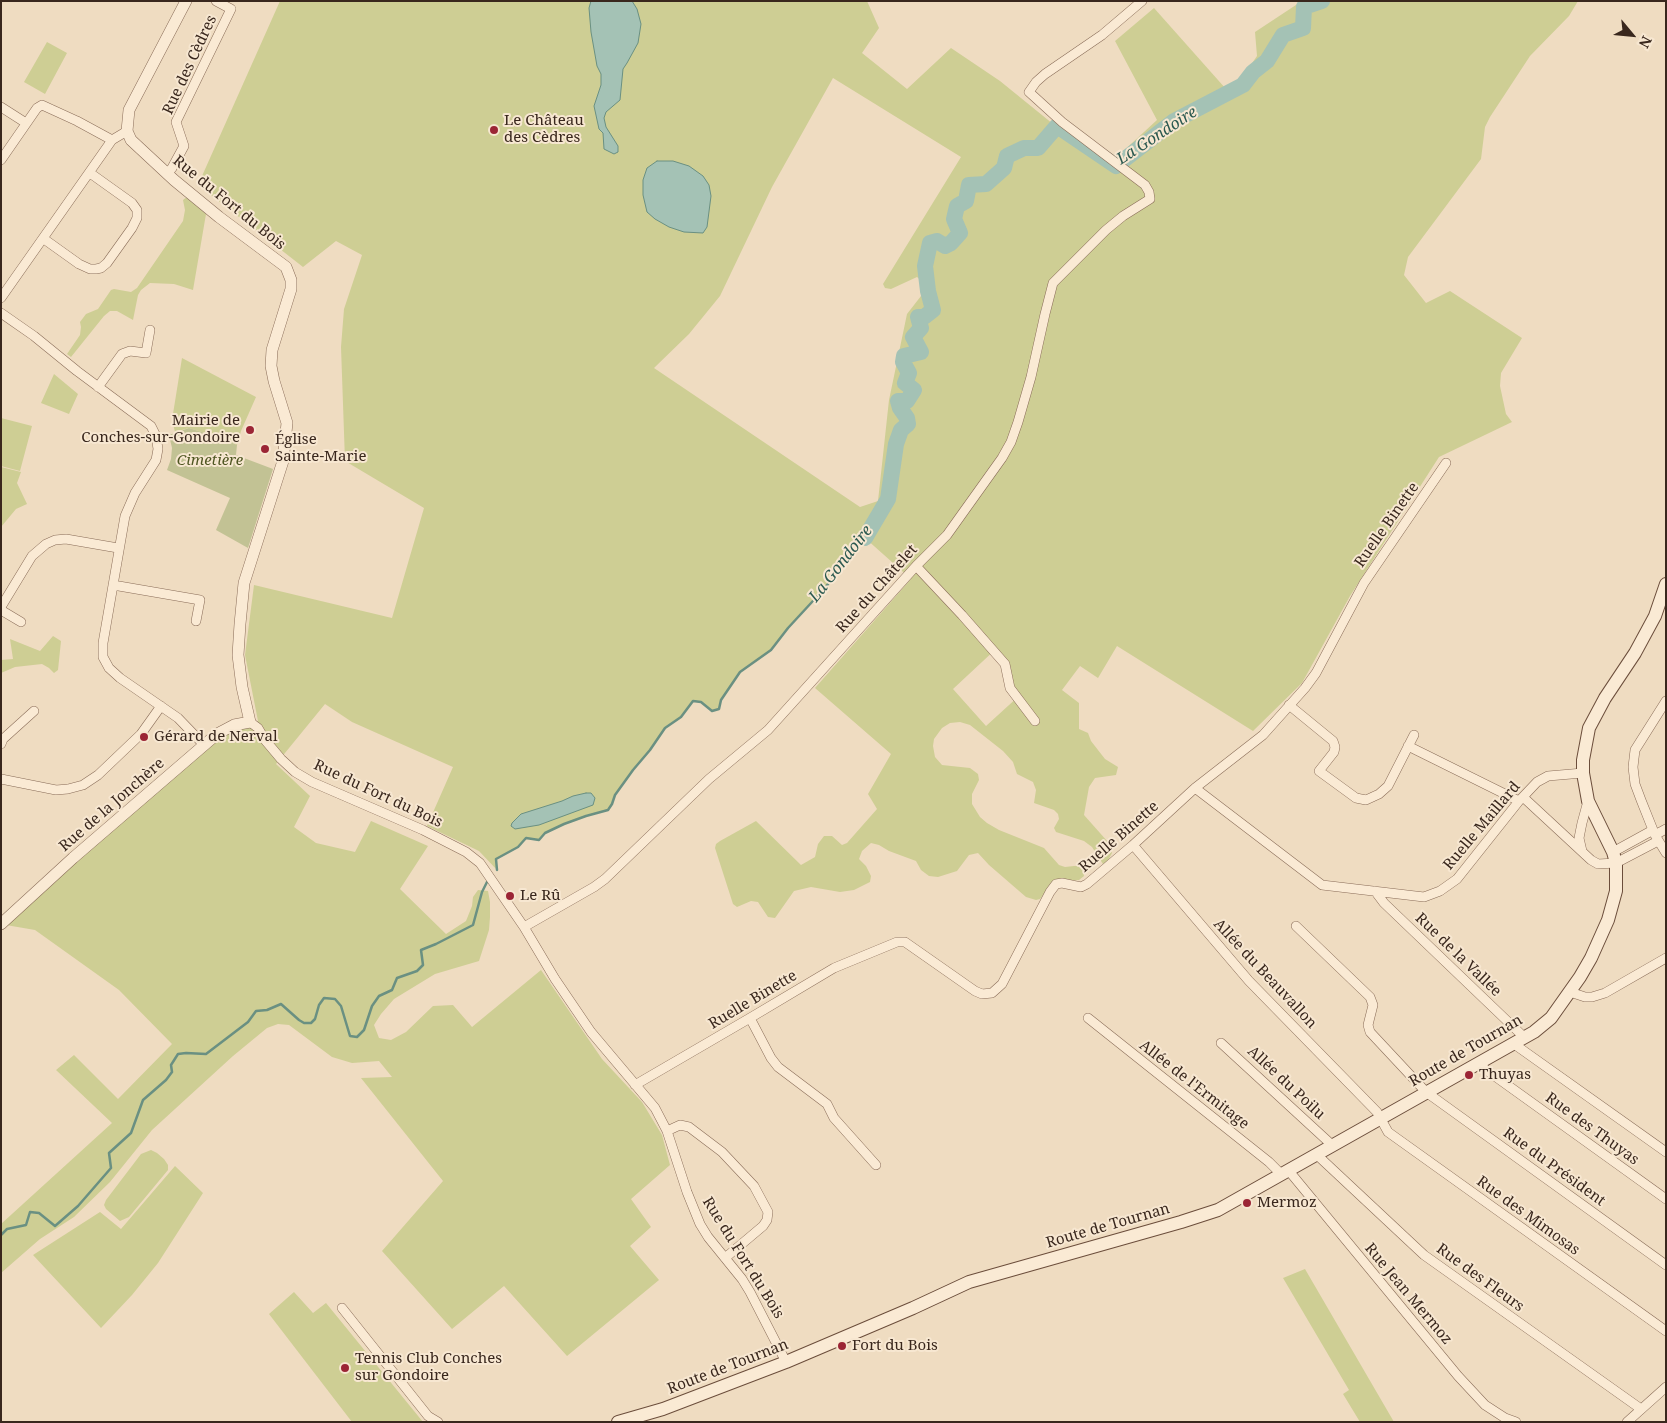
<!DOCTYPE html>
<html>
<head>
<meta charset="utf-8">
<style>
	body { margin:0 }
	#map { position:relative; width:1667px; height:1423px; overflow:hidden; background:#efdcc1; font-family:"Noto Serif",serif }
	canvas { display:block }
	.frame { position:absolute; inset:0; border:2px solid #39271d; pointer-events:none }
	.north { position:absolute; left:1607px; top:10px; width:50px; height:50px; -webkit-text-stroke:4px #f7e7d1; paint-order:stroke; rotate:118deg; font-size:14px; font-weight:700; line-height:20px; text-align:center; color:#39271d }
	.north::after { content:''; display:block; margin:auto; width:18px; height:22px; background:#39271d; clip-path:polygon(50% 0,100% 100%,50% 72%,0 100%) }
</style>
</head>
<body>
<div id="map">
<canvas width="1667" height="1423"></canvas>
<div class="frame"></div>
<div class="north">N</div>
</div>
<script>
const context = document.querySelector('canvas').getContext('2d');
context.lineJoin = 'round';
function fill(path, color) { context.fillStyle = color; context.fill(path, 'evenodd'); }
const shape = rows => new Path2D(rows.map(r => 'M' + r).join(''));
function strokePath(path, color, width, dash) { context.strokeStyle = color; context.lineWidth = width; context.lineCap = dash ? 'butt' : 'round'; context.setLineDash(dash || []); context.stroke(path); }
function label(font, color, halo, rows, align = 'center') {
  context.font = font + ' "Noto Serif",serif'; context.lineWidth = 4; context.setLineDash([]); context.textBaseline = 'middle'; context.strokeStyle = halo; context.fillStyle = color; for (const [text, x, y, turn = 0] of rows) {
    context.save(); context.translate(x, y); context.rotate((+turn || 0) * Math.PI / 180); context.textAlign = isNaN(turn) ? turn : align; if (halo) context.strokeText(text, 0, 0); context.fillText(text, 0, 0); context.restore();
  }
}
fill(shape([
	[280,1,867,1,879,28,862,53,907,89,951,48,1000,81,1106,167,1157,120,1115,41,1154,8,1226,89,1240,81,1257,56,1255,32,1302,1,1578,1,1569,16,1530,56,1490,117,1485,127,1481,159,1408,257,1404,275,1426,303,1450,291,1522,338,1501,373,1500,386,1506,414,1512,422,1439,457,1350,596,1302,683,1253,731,1117,646,1098,678,1080,666,1062,690,1079,703,1079,729,1088,733,1091,741,1105,759,1118,767,1116,775,1095,778,1089,787,1084,815,1108,842,1112,853,1107,862,1103,864,1092,847,1084,841,1056,832,1054,828,1059,819,1058,814,1054,810,1034,803,1036,790,1033,782,1017,774,1013,762,1003,751,970,725,960,722,950,723,942,728,934,739,933,746,935,757,942,765,970,768,978,774,979,780,972,794,972,804,980,817,987,823,999,830,1044,848,1059,865,1065,867,1074,866,1082,866,1084,876,1079,880,1053,882,1040,899,1036,900,1026,897,989,865,978,853,969,855,957,871,938,877,929,876,921,870,916,861,889,851,879,845,871,843,862,851,859,859,866,866,871,876,870,882,854,890,840,892,811,887,794,891,775,918,768,917,758,902,751,901,737,907,733,904,715,848,716,844,720,841,756,821,801,865,815,857,818,844,824,836,832,836,842,845,847,843,877,809,868,794,891,754,815,688,911,579,865,538,824,589,788,628,771,650,740,672,721,700,719,709,712,711,701,702,693,701,681,717,665,728,650,750,633,770,615,795,612,804,608,810,586,816,564,824,545,833,539,840,526,838,518,847,497,859,497,870,479,851,427,826,453,767,352,722,325,704,276,764,310,796,294,827,316,843,355,852,371,821,428,846,400,889,446,934,466,921,472,906,473,897,478,890,488,891,490,902,490,917,489,930,479,961,435,974,394,999,381,1014,374,1025,379,1038,391,1040,406,1032,433,1006,453,1005,472,1027,541,970,602,1059,642,1102,662,1135,670,1165,631,1199,651,1227,630,1246,659,1280,567,1356,504,1286,452,1329,382,1251,443,1181,361,1078,392,1077,379,1061,352,1063,332,1057,289,1025,278,1024,267,1028,233,1056,152,1130,110,1182,74,1217,40,1239,1,1273,1,1224,112,1123,56,1070,74,1055,118,1099,172,1044,119,990,35,930,6,925,207,746,236,729,258,721,245,655,254,585,392,618,424,508,345,461,341,347,344,309,362,255,336,241,303,267,198,185],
	[833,78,961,157,883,284,885,288,891,289,917,277,923,282,923,290,921,296,907,314,889,400,878,501,860,507,654,368,689,334,720,296,772,187],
	[997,648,1009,663,1015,689,1020,695,986,726,953,689],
	[47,42,67,53,45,94,24,82],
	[187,197,206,214,193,290,174,284,150,283,141,290,138,295,133,320,117,311,110,311,104,316,71,357,67,354,80,335,81,327,80,322,86,314,98,309,111,290,114,289,131,292,137,288,183,221,185,210,183,200],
	[182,358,256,397,241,431,237,445,221,438,189,428,175,432,172,420],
	[54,374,78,394,69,414,41,403],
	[1,418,32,426,20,471,1,466],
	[1,467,21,472,17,483,27,504,16,509,1,527],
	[53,636,61,641,58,670,54,673,49,668,42,664,15,667,1,673,1,660,13,659,10,639,40,651],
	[151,1150,157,1153,164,1159,168,1165,168,1170,129,1217,120,1221,106,1209,104,1205,106,1200,141,1154],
	[175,1166,203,1193,158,1263,132,1295,101,1328,33,1255,100,1212,121,1229],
	[1305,1269,1394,1422,1360,1422,1343,1394,1349,1390,1283,1278],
	[294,1292,313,1313,326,1303,423,1422,352,1422,269,1314]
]), '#cece94');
fill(shape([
	[189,428,221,438,237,445,236,455,273,469,248,548,216,530,230,498,167,470,171,459,172,448,169,435]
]), '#c2c294');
const water = shape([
	[591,1,632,1,637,9,641,24,638,43,627,63,623,69,620,100,606,112,604,118,606,127,618,146,618,152,614,154,604,149,603,133,599,129,594,106,601,85,601,74,597,66,591,32,589,8,591,1],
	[657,161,673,161,689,166,703,176,709,185,711,196,707,227,703,233,684,232,669,227,655,219,647,212,643,195,643,180,647,168,657,161],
	[586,793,591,793,595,798,593,805,539,825,515,829,511,826,512,823,521,814,562,801,573,796,586,793]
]);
fill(water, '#a4c2b5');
strokePath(water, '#6a9082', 1);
strokePath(shape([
	[497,870,496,859,518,847,526,838,539,840,545,833,564,824,586,816,608,810,612,804,615,795,633,770,650,750,665,728,681,717,693,701,701,702,712,711,719,709,721,700,740,672,771,650,788,628,824,589,865,538],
	[1,1235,7,1229,26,1225,30,1212,39,1213,55,1226,78,1206,111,1168,109,1153,131,1133,143,1100,166,1080,172,1072,171,1065,178,1054,186,1053,206,1054,248,1022,256,1011,267,1010,281,1004,299,1020,304,1023,311,1023,315,1019,319,1005,324,998,335,999,341,1006,350,1036,357,1037,364,1030,372,1006,379,996,392,990,397,978,417,971,423,965,421,950,436,944,473,925,482,892,487,882]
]), '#6a9082', 2.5);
strokePath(shape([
	[865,538,888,499,896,444,901,430,908,424,907,418,900,408,898,401,907,401,914,390,905,383,909,373,903,362,904,356,921,352,913,337,921,328,918,317,924,317,933,310,928,291,925,266,930,243,937,241,945,246,951,243,960,233,954,219,957,206,966,201,969,185,986,184,1004,168,1007,156,1024,148,1038,148,1057,126,1116,166,1174,121,1243,85,1253,72,1267,61,1283,35,1303,28,1304,7,1322,1]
]), '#a4c2b5', 16);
const minor = shape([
	[1,107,26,123],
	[1,160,37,108,42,105,77,121,112,140],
	[167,174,172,168,184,146,176,122,231,9,216,1],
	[44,239,79,264,90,269,96,269,101,268,107,263,132,228,137,218,137,210,132,203,90,173],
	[1,298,112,140,127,131],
	[1,313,34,336,77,371,151,426,156,436,158,449,156,460,135,493,125,516,103,643,103,657,109,668,120,678,178,718,204,745],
	[98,387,122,354,130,351,146,353,150,330],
	[916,566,962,615,1005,664,1010,688,1035,721],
	[113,585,200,600,196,621],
	[1,607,32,556,46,544,55,540,66,539,118,548],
	[1,610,21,622],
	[1666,701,1635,750,1633,767,1635,784,1641,800,1655,835,1666,853],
	[1289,705,1333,741,1335,747,1334,752,1319,771,1356,798,1366,800,1379,794,1388,786,1414,735],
	[250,722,258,728,265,740,281,759,295,772,312,782,423,830,466,852,480,863,524,927,555,979,591,1032,655,1108,667,1131,687,1192,700,1224,708,1237,742,1279,750,1292,786,1362],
	[1,744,3,739,34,711],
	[1408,746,1519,801],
	[1,779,56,790,68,789,83,785,98,775,141,734,161,706],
	[1195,788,1322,885,1424,897,1440,891,1457,879,1519,801,1537,782,1548,776,1583,773],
	[1523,797,1591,860,1598,864,1616,863,1658,841],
	[1655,835,1666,829],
	[1133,845,1249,981,1377,1112,1388,1132,1666,1331],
	[1582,851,1579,838,1582,823,1588,801],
	[1613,852,1653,830],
	[1375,891,1384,903,1525,1038],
	[1296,926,1370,997,1373,1005,1368,1025,1370,1032,1426,1092,1666,1265],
	[524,927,594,887,605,879,709,779,768,730,916,566,947,535,1002,458,1011,442,1018,422,1031,377,1045,314,1053,283,1106,230,1123,216,1150,199,1149,192,1145,185,1062,122,1029,92,1036,82,1045,74,1102,35,1142,1],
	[1570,992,1585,997,1592,997,1605,993,1666,958],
	[750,1018,771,1058,778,1067,827,1104,834,1118,876,1165],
	[1088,1018,1269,1162,1282,1175],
	[1221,1043,1332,1145],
	[1514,1044,1666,1152],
	[1478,1064,1666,1199],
	[635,1085,750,1018,834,968,897,942,905,942,975,991,982,994,992,993,1002,984,1050,892,1056,884,1062,883,1081,887,1087,884,1133,845,1195,788,1263,735,1305,688,1316,673,1364,583,1446,463],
	[667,1131,680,1125,689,1127,722,1152,754,1186,768,1212,767,1220,763,1226,725,1258],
	[1316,1154,1424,1255,1641,1409],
	[1289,1171,1458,1376,1485,1405,1505,1418,1516,1422],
	[342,1308,428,1416,438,1422],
	[1627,1422,1666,1387]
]);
const tertiary = shape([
	[1,924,73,858,217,734,234,725,250,722,242,687,238,655,240,624,244,583,283,461,287,423,274,381,271,366,272,350,291,289,291,280,286,267,219,217,174,180,131,140,127,131,129,110,186,1]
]);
const secondary = shape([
	[618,1422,663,1409,786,1362,913,1308,969,1282,1181,1222,1218,1210,1534,1032,1551,1018,1580,977,1591,958,1608,920,1616,891,1616,863,1613,852,1588,801,1583,773,1583,760,1589,728,1605,698,1635,653,1655,616,1666,584]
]);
strokePath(minor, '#896c58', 10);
strokePath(tertiary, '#896c58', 12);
strokePath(secondary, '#6b4d3b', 14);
strokePath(minor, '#faead4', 9);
strokePath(tertiary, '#faead4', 11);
strokePath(secondary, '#faead4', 12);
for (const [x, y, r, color] of [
	[494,130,5,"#9b2535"],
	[250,430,5,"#9b2535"],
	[265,449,5,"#9b2535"],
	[144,737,5,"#9b2535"],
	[510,896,5,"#9b2535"],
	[1469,1075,5,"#9b2535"],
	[1247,1203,5,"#9b2535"],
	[842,1346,5,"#9b2535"],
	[345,1368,5,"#9b2535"]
]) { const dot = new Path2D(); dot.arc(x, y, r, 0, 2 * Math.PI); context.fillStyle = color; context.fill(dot); strokePath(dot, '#f7e7d1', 2); }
label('15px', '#39271d', '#f7e7d1', [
	["Rue des Cèdres",190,65,-65],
	["Rue du Fort du Bois",229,203,39],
	["Ruelle Binette",1387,525,-55],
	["Rue du Châtelet",877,589,-48],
	["Rue du Fort du Bois",378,794,25],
	["Rue de la Jonchère",112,805,-41],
	["Ruelle Maillard",1482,826,-50],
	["Ruelle Binette",1119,837,-41],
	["Rue de la Vallée",1458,955,44],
	["Allée du Beauvallon",1265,974,47],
	["Ruelle Binette",753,1000,-31],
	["Route de Tournan",1466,1051,-30],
	["Allée du Poilu",1286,1083,43],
	["Allée de l'Ermitage",1194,1085,38],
	["Rue des Thuyas",1592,1129,36],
	["Rue du Président",1554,1167,36],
	["Rue des Mimosas",1528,1216,36],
	["Route de Tournan",1108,1226,-16],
	["Rue du Fort du Bois",743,1258,58],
	["Rue des Fleurs",1480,1278,36],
	["Rue Jean Mermoz",1408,1294,50],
	["Route de Tournan",728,1367,-21]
]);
label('15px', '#39271d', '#f7e7d1', [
	["Le Château",504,121],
	["des Cèdres",504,138],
	["Mairie de",240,421,"right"],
	["Conches-sur-Gondoire",240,438,"right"],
	["Église",275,440],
	["Sainte-Marie",275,457],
	["Gérard de Nerval",154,737],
	["Le Rû",520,896],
	["Thuyas",1479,1075],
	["Mermoz",1257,1203],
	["Fort du Bois",852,1346],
	["Tennis Club Conches",355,1359],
	["sur Gondoire",355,1376]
], 'left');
label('italic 15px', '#4f5622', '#f7e7d1', [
	["Cimetière",210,461]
]);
label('italic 16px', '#2b5950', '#f7e7d1', [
	["La Gondoire",1157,136,-33],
	["La Gondoire",841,564,-52]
]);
</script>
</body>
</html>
